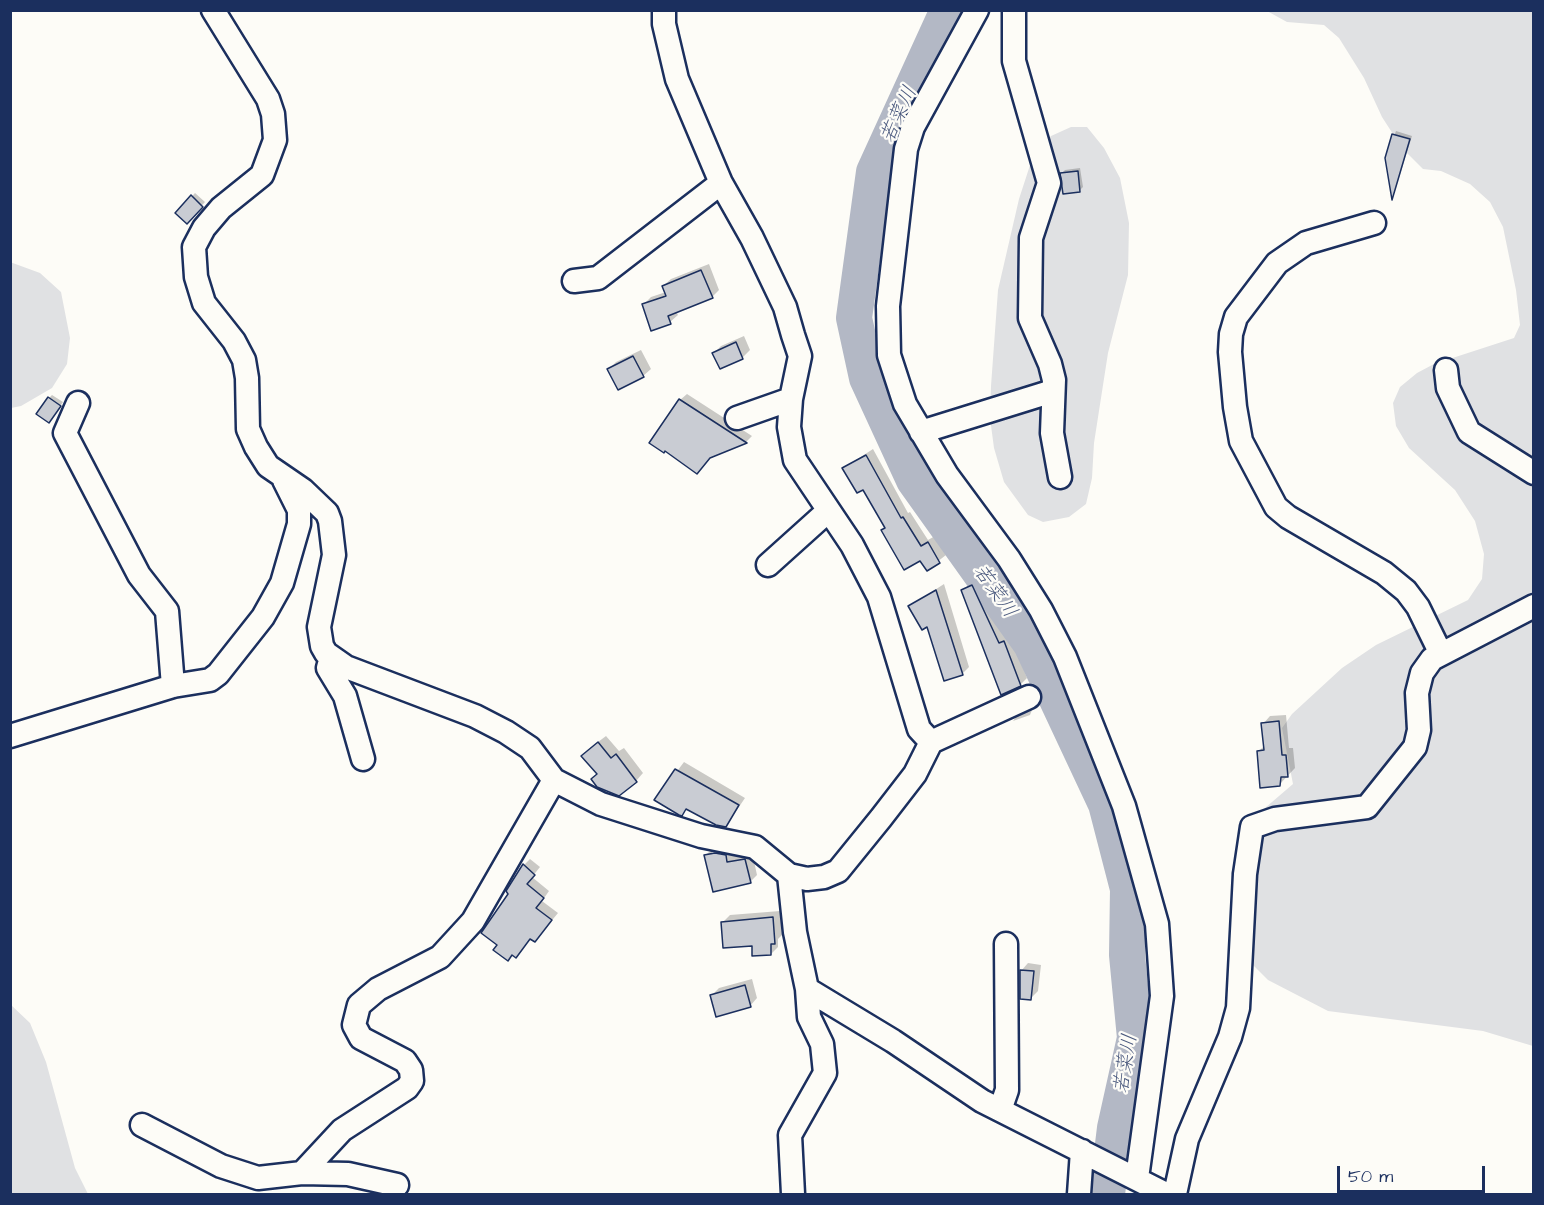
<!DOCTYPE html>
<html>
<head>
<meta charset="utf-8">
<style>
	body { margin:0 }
	#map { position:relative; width:1544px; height:1205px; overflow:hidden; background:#fdfcf7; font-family:"Architects Daughter",sans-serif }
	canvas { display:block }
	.frame { position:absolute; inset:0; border:12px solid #1b2f5e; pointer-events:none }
	.scale { position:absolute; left:1337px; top:1166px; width:148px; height:27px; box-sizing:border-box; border:3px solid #1b2f5e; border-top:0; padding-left:8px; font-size:18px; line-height:21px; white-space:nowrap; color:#1b2f5e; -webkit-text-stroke:4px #fdfcf7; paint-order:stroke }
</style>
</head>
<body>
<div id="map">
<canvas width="1544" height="1205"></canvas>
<div class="frame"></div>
<div class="scale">50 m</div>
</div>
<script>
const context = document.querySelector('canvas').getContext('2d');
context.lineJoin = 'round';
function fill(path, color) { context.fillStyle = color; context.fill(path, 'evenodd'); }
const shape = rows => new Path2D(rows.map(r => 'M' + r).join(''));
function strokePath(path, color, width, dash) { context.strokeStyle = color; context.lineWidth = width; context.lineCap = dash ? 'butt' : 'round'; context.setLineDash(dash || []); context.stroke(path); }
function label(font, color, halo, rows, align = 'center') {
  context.font = font + ' "Architects Daughter","Klee One",sans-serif'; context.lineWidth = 4.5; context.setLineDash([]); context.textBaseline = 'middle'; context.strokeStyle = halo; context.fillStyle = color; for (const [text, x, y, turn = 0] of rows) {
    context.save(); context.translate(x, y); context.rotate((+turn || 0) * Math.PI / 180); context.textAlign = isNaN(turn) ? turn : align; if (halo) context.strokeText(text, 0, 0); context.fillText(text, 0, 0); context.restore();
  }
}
fill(shape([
	[1267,11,1533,11,1533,1046,1483,1031,1328,1011,1268,980,1249,961,1234,921,1231,873,1251,820,1293,784,1282,728,1292,714,1342,668,1376,645,1468,600,1482,579,1484,554,1475,521,1455,490,1409,448,1396,426,1393,403,1400,387,1417,373,1434,364,1514,338,1520,325,1516,290,1503,227,1490,202,1470,184,1441,171,1423,169,1402,148,1382,117,1364,78,1339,38,1324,25,1287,22],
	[1071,127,1087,127,1104,148,1120,178,1129,223,1128,275,1108,353,1094,443,1092,478,1086,504,1069,517,1043,522,1028,515,1004,482,994,448,990,418,991,386,998,290,1019,199,1032,159,1051,136],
	[10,262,40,273,61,292,70,338,67,364,52,388,21,406,11,408],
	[10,1004,30,1023,46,1062,75,1168,88,1194,11,1194]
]), '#e0e1e3');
fill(shape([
	[1396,131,1412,136,1393,197,1386,158],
	[1080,168,1083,187,1079,191,1062,173,1065,170],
	[195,193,205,202,187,222,177,213],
	[709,264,719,290,712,297,676,311,678,315,670,322,644,304,651,297,666,292,663,286,671,279],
	[744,336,750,350,743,357,720,367,714,353,721,346],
	[641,350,651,369,643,376,609,369,616,362],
	[687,394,752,436,746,442,711,456,680,400],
	[52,395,63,402,52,418,49,398],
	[873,449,908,513,910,512,928,540,935,536,946,555,928,569,887,527,863,488,844,468],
	[979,580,1006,638,1011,636,1027,678,1020,685,963,590],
	[944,584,969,667,962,674,928,624,910,606],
	[1032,710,1030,715,1013,721,1016,717],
	[1286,715,1289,748,1293,748,1295,768,1279,785,1259,751,1265,745,1263,724,1270,716],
	[606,736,619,751,624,748,643,773,636,781,599,774,590,748],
	[684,762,745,798,726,826,687,808,681,814,656,799],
	[713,848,733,848,734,855,752,852,757,875,750,882,706,855],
	[721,849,722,852,712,855,712,851],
	[530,859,540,867,532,877,549,891,542,901,558,913,535,941,531,937,499,944,510,894,524,865],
	[780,911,782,935,778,939,778,947,771,954,723,922,730,915],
	[1028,963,1041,965,1038,991,1031,998,1021,971],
	[752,979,757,998,750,1006,712,995,719,988]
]), '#0003');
strokePath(shape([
	[948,10,874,172,854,318,867,378,914,480,1031,644,1106,804,1128,889,1127,955,1135,1038,1115,1128,1107,1194]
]), '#b3b8c5', 36);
const building = shape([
	[1392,134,1410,139,1392,200,1385,158,1392,134],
	[1078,171,1080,192,1063,194,1060,173,1078,171],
	[191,195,203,207,187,224,175,213,191,195],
	[701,270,713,298,668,316,671,324,651,331,642,304,666,296,662,286,701,270],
	[736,342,743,359,720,369,712,353,736,342],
	[633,356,644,377,618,390,607,369,633,356],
	[48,397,61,406,49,423,36,414,48,397],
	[679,399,747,443,710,458,697,474,665,451,664,453,649,443,679,399],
	[866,455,901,518,903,517,921,546,928,542,940,563,927,571,920,561,904,570,881,530,885,528,863,490,857,493,842,468,866,455],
	[972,585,999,643,1004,641,1021,686,1001,695,961,590,972,585],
	[936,590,963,675,944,681,927,627,922,630,908,606,936,590],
	[1279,721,1282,755,1286,755,1288,777,1281,777,1280,786,1260,788,1257,751,1264,750,1261,723,1279,721],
	[598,742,611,758,616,754,637,782,619,796,597,787,591,779,597,774,581,756,598,742],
	[675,769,739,805,726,827,716,825,686,809,682,816,679,815,654,800,675,769],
	[715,853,726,855,727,862,745,859,751,883,713,892,704,855,715,853],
	[523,864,535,875,527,884,544,898,536,908,552,920,535,942,530,939,516,958,512,955,508,961,493,950,497,945,481,933,508,894,506,891,523,864],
	[773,917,775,944,771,944,771,955,752,956,752,946,723,948,721,922,773,917],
	[1020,970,1034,971,1031,1000,1020,999,1020,970],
	[745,985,751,1007,716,1017,710,995,745,985]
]);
fill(building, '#c9ccd3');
strokePath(building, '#1b2f5e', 1.5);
const minor = shape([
	[213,10,268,99,273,114,275,140,262,175,221,208,204,228,194,247,196,277,204,303,234,341,244,360,247,378,248,429,256,447,268,466,303,490,327,513,330,521,334,555,319,627,322,646,326,653,346,667,475,716,506,732,530,748,554,780,601,804,701,836,755,847,789,875,807,879,824,877,838,871,881,818,915,774,931,742,919,729,879,597,852,545,795,460,789,427,791,399,800,356,793,335,785,307,752,238,721,183,677,79,664,24,664,10],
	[977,10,913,127,906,149,888,306,889,355,905,404,947,475,1009,559,1041,610,1065,657,1124,806,1157,924,1162,996,1137,1178],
	[1014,10,1014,61,1049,183,1031,238,1030,318,1050,364,1054,380,1052,433,1060,477],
	[1374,223,1306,243,1277,263,1236,317,1231,334,1230,352,1235,407,1241,441,1276,507,1288,517,1384,573,1406,591,1418,607,1441,654],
	[574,281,598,278,721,183],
	[1446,370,1448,388,1469,432,1534,473],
	[78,403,65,433,139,575,167,611,173,686],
	[737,418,791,399],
	[921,432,1053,391],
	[768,565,828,511],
	[331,657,328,668,345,696,363,759],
	[10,736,173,686,210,680,218,674,263,617,282,583,299,524,299,510,284,480],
	[931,742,1029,697],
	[789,875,795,932,807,989,809,1017,822,1044,825,1073,790,1135,793,1194],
	[807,989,893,1041,982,1101,1166,1194],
	[1000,1110,1007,1090,1006,944],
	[142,1125,221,1166,258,1178,302,1173,348,1174,397,1185],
	[302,1173,342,1130,407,1088,412,1081,411,1070,405,1061,361,1038,354,1025,359,1005,378,989,440,957,473,921,554,780],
	[1079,1194,1082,1151],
	[1175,1194,1187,1139,1230,1037,1238,1008,1245,874,1252,827,1275,819,1367,807,1415,747,1419,730,1417,693,1422,673,1432,659,1534,606]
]);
strokePath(minor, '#1b2f5e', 27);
strokePath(minor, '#fdfcf7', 22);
label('italic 20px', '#49587d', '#fdfcf7', [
	["若菜川",900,115,-65],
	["若菜川",994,592,55],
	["若菜川",1127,1064,-81]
]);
</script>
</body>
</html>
